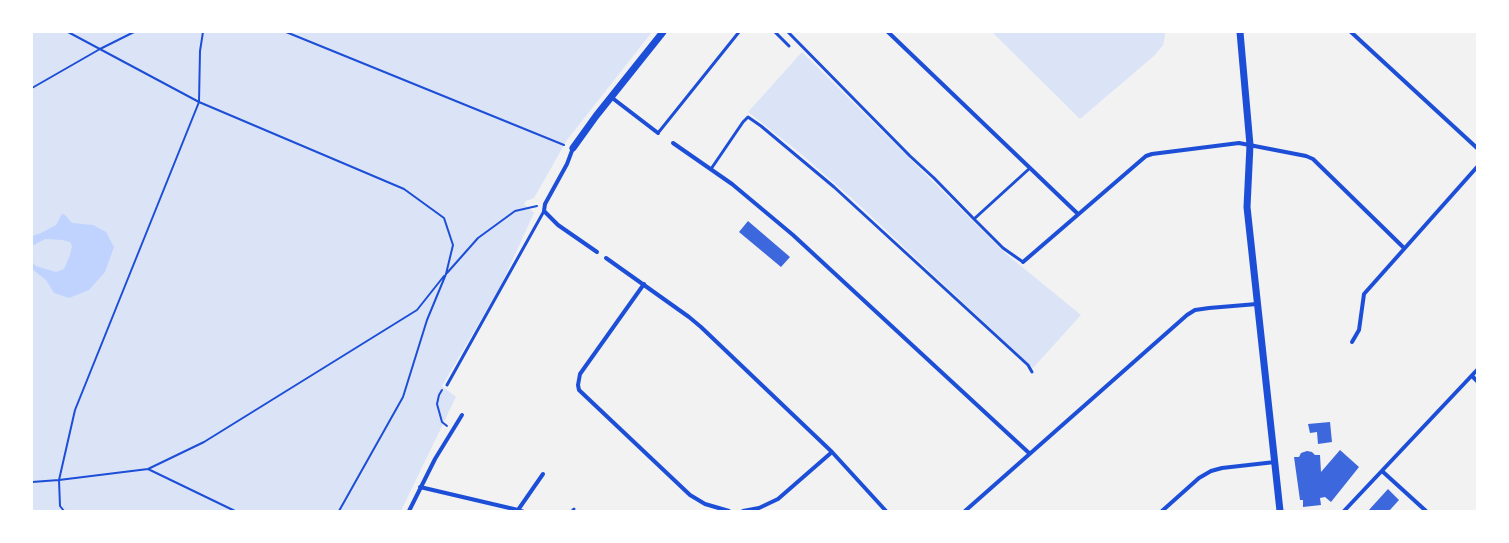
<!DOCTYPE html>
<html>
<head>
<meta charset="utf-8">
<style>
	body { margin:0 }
	#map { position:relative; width:1509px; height:543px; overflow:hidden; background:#f2f2f2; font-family:"PT Sans",sans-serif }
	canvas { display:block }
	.frame { position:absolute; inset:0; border:33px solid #fff; pointer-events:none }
</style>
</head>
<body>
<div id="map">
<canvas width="1509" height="543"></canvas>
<div class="frame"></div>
</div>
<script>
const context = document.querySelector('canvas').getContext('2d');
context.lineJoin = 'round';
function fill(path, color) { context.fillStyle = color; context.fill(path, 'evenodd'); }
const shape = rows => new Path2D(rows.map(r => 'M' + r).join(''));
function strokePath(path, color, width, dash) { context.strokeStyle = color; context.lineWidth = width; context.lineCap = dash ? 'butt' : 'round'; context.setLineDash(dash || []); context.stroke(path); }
fill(shape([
	[32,32,652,32,567,140,534,198,526,201,524,204,534,213,501,285,442,386,456,397,401,511,32,511],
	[992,32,1165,32,1165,36,1163,45,1155,55,1080,119],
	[802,52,1005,253,1081,315,1033,368,857,203,800,153,748,112]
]), '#dbe4f7');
fill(shape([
	[62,214,65,215,72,223,93,225,106,232,114,247,105,272,89,290,69,298,54,293,46,280,32,269,32,262,36,266,56,272,64,269,70,255,72,246,70,242,62,240,45,239,32,246,32,236,41,233,56,225]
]), '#bfd3fe');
fill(shape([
	[748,221,790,257,781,267,739,232],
	[1330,422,1332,442,1318,444,1317,432,1310,433,1308,424],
	[1340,450,1359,467,1331,502,1325,497,1320,498,1321,505,1303,507,1303,500,1300,500,1294,457,1299,457,1301,453,1307,451,1312,452,1315,455,1320,455,1321,472],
	[1388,489,1399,500,1389,511,1368,511]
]), '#3d67dc');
strokePath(shape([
	[68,32,199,102,404,189,444,218,453,245,446,274,427,320,403,397,339,511],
	[286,32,564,145],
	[32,88,100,49,134,32],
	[447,273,478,238,515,211,537,206],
	[442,390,439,395,437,404,442,422,447,426],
	[148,469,235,511],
	[32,482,59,480,148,469,204,442,417,310,444,276],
	[64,511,60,506,59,480,75,410,199,102,200,51,203,32]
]), '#1d4ed8', 2);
strokePath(shape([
	[775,32,789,46],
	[788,32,910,156,934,178,974,219,1030,168],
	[658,133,739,32],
	[711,169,743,122,748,117,761,126,834,187,1028,365,1032,372],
	[974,219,1003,248,1023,262],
	[447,385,544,211],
	[518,510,523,511],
	[572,511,574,509]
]), '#1d4ed8', 3);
strokePath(shape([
	[888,32,1078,214],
	[1351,32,1477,148],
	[611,97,658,133],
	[673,143,732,184,793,235,1029,453],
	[573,148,567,164,545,204,544,211,558,225,597,252],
	[606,258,689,317,701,327,832,452,886,511],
	[1023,262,1146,156,1152,154,1239,143,1306,156,1313,159,1404,248],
	[644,284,580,374,578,385,579,390,690,495,705,504,729,511],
	[1352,342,1359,330,1364,294,1477,167],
	[1472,376,1477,381],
	[1382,471,1426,511],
	[420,487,518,510,543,474],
	[409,511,435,459,462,415],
	[743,511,759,508,778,499,832,452],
	[965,511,1187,315,1195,310,1209,308,1257,304],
	[1162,511,1199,478,1211,471,1222,468,1275,462],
	[1344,511,1477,370]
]), '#1d4ed8', 4);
strokePath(shape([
	[1240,32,1250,145,1247,207,1280,511],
	[573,148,596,116,663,32]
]), '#1d4ed8', 7);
</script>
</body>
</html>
